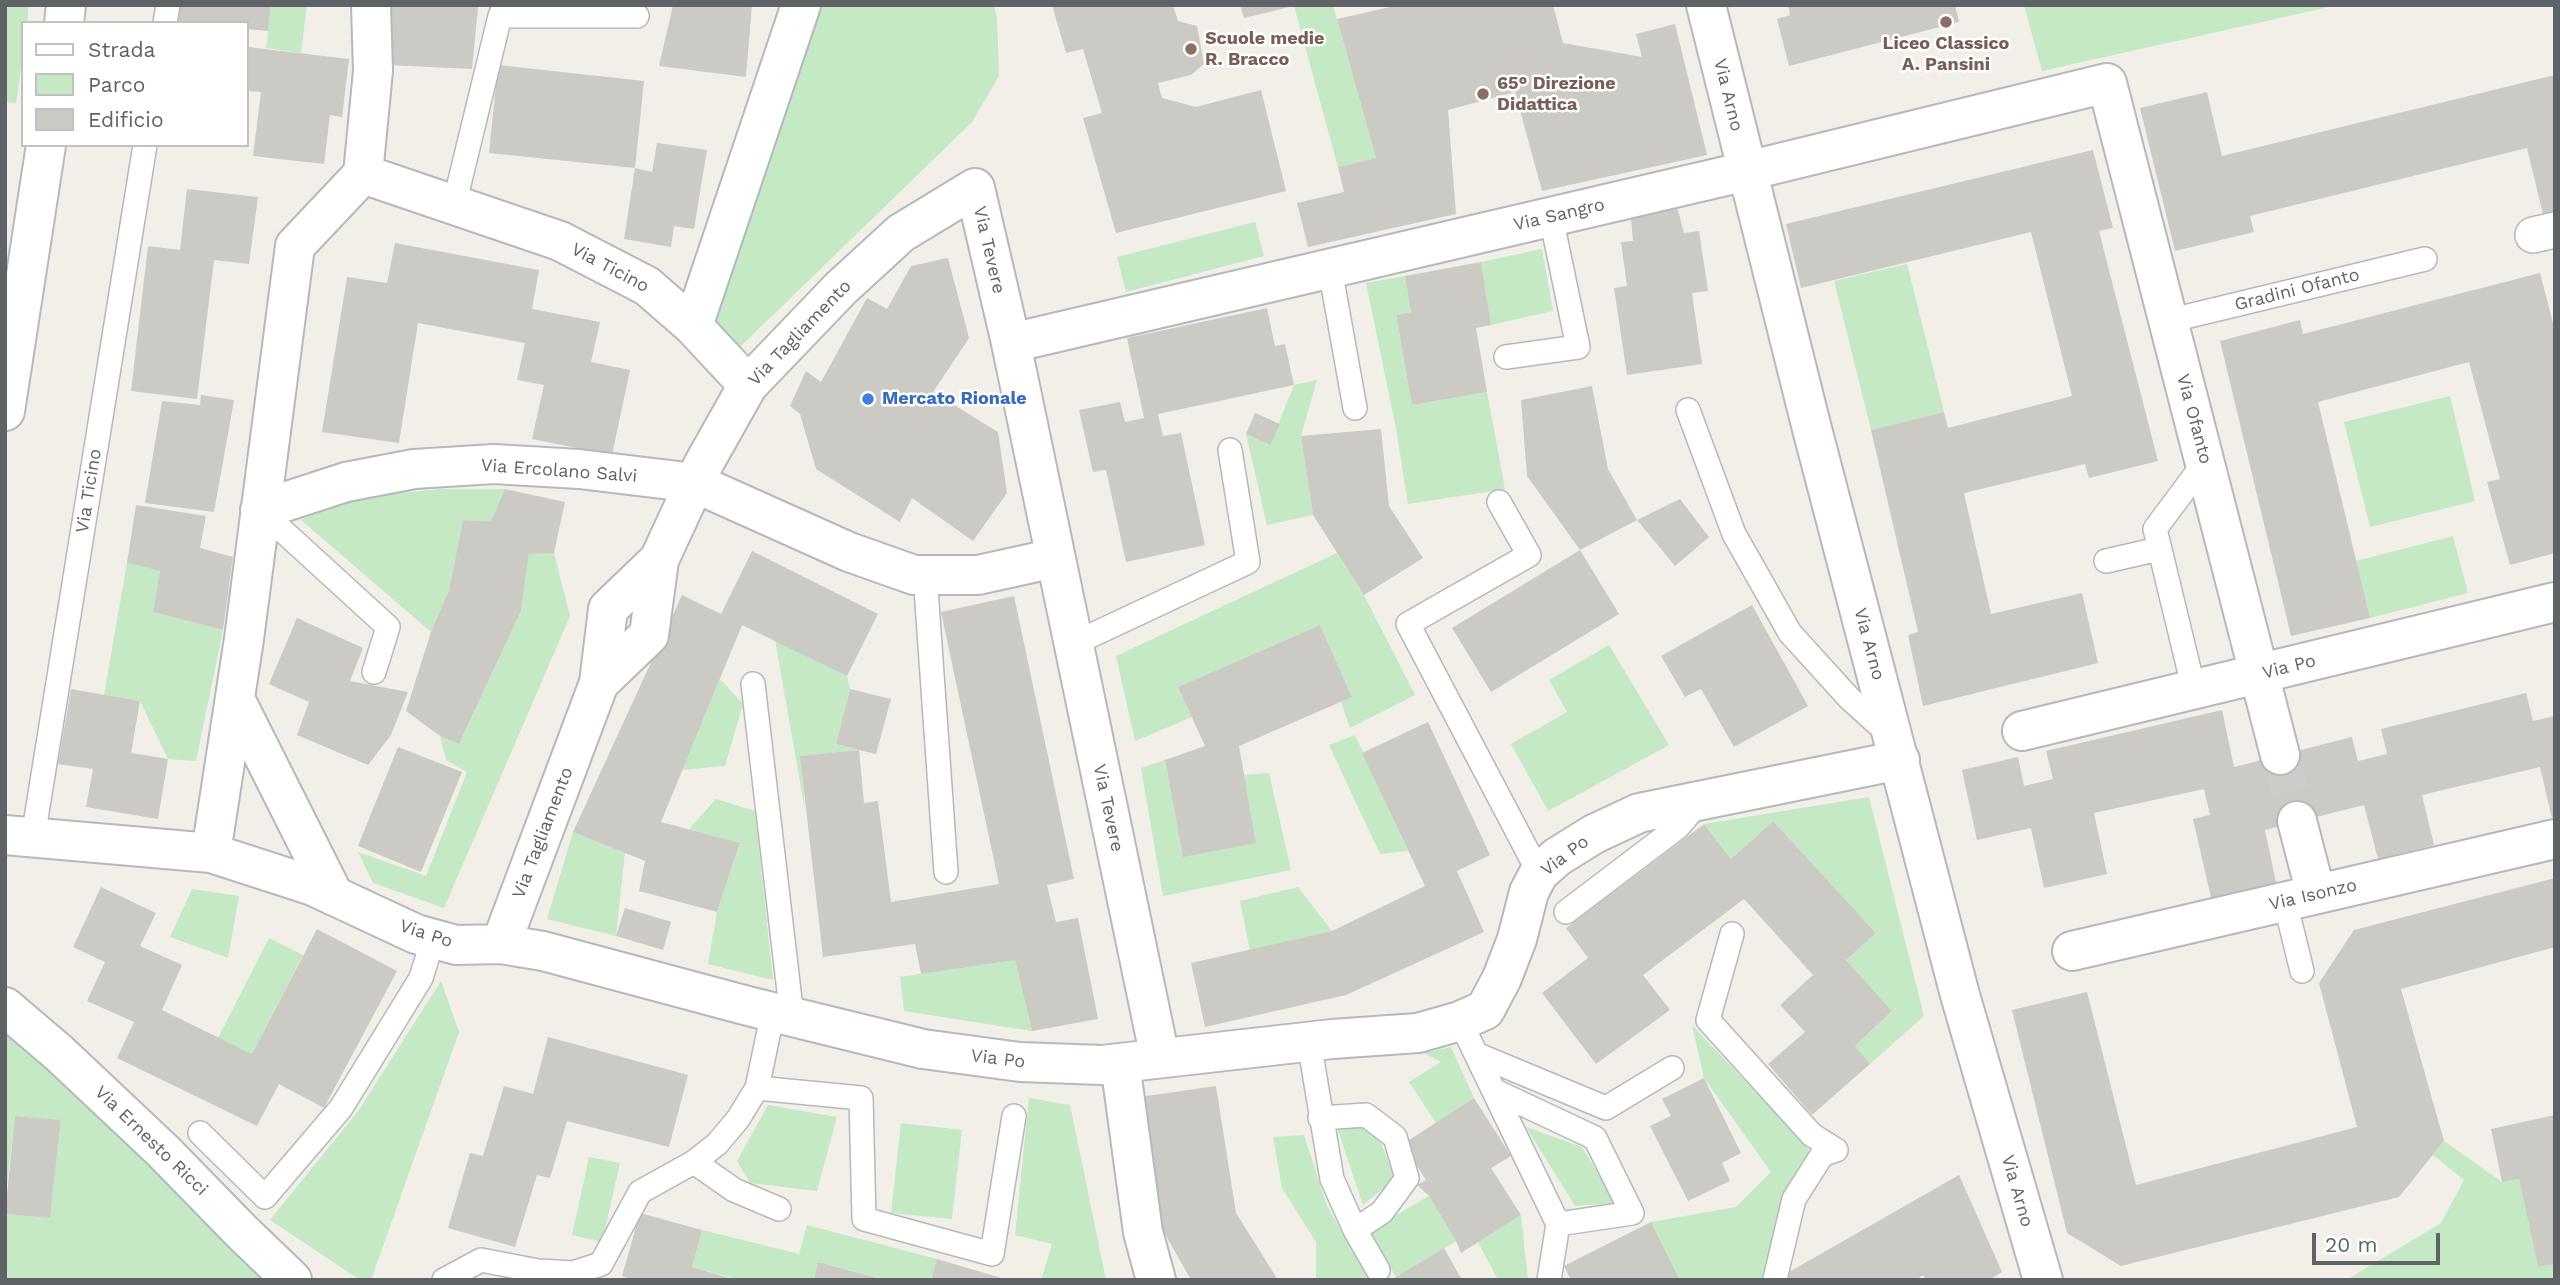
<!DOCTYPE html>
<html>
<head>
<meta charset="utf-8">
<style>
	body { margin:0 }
	#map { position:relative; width:2560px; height:1285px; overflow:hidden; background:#f1efe8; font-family:"Work Sans",sans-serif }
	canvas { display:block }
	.frame { position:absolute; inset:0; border:7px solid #5f6368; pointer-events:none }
	.legend { position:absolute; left:21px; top:21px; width:228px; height:126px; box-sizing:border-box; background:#fff; border:2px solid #bfc1c3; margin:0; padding:9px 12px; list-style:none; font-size:21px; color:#5f6368 }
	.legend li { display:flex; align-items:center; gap:14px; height:35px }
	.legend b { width:35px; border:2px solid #bfc1c3 }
	.scale { position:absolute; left:2312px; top:1233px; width:128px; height:32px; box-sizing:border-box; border:4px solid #5f6368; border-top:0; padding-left:9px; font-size:21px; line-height:24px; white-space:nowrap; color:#5f6368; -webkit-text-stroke:5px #fff; paint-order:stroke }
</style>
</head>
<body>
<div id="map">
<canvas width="2560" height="1285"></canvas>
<div class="frame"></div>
<ul class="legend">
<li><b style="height:9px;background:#fff"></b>Strada</li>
<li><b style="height:19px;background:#c5e8c5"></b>Parco</li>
<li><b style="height:19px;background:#cccac5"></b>Edificio</li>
</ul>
<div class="scale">20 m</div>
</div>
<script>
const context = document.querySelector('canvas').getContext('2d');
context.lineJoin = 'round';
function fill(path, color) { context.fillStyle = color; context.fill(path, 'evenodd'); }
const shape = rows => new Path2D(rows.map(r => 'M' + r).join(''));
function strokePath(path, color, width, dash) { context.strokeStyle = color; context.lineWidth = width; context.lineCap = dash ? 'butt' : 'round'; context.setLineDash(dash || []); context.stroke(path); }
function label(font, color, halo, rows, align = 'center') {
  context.font = font + ' "Work Sans",sans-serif'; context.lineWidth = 5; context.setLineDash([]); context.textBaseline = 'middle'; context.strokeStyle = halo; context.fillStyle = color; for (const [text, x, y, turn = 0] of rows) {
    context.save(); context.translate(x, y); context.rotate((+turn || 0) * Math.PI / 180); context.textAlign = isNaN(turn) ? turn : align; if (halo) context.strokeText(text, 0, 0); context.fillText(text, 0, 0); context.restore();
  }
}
fill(shape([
	[5,5,29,5,27,23,23,23,23,53,16,103,5,102],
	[271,5,307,5,301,53,266,48],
	[822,5,994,5,997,18,999,76,972,122,738,349,715,321],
	[1333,5,1376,158,1338,167,1294,6],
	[2024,5,2329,5,2329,7,2042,71],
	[1255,222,1264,256,1126,292,1117,257],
	[1542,249,1553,311,1491,325,1481,262],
	[1907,264,1944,412,1871,430,1834,281],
	[1405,276,1411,312,1396,315,1412,405,1487,392,1505,489,1408,504,1396,428,1366,283],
	[1317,380,1301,436,1313,515,1267,525,1246,434,1270,445,1294,385],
	[2450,396,2475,501,2370,527,2344,422],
	[441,489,505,489,491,521,463,520,449,590,431,632,301,520,351,498],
	[2453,536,2468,593,2370,618,2356,561],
	[554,553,570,616,444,908,373,883,358,852,426,876,467,772,446,760,440,736,459,744,521,611,529,554],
	[1337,553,1364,595,1415,695,1350,728,1341,702,1352,697,1320,625,1178,687,1192,717,1135,741,1116,656],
	[127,563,160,571,153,612,223,630,196,761,168,759,140,701,104,695],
	[775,640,847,676,850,689,836,744,859,750,801,756,805,810],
	[1609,645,1669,745,1548,811,1511,744,1567,712,1549,680],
	[720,679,743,704,725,766,682,770],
	[1355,735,1408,851,1380,854,1329,745],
	[1165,760,1183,856,1256,843,1244,775,1269,773,1291,870,1163,896,1141,768],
	[1869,797,1924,1016,1870,1064,1855,1046,1892,1011,1846,960,1876,933,1773,821,1731,859,1704,824],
	[716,799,755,811,773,980,708,964,717,912,740,844,689,829],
	[573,832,625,853,616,936,547,919],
	[1298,887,1332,931,1250,950,1240,901],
	[192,889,239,896,228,958,170,937],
	[269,938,303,955,252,1054,218,1038],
	[1015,960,1032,1031,904,1011,900,977],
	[441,981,459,1032,371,1280,360,1280,270,1220,359,1110],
	[1692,1025,1803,1142,1813,1156,1779,1210,1766,1280,1680,1280,1651,1222,1736,1207,1771,1172,1704,1078],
	[5,1030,129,1135,273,1280,5,1280,5,1214,50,1218,61,1121,15,1116,5,1204],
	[1451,1047,1474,1098,1436,1123,1409,1082,1441,1062,1424,1053],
	[1029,1098,1070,1105,1106,1280,1041,1280,1052,1244,1015,1235],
	[768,1105,837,1117,817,1191,750,1183,737,1161],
	[901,1123,962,1130,952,1219,891,1213],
	[1337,1127,1375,1127,1395,1179,1363,1205],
	[1526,1127,1582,1147,1616,1203,1575,1206],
	[1304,1135,1327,1206,1370,1280,1316,1280,1316,1242,1282,1188,1273,1137],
	[2444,1141,2502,1182,2519,1179,2538,1267,2555,1264,2555,1280,2346,1280,2441,1223,2464,1180,2433,1155],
	[589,1157,620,1163,602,1242,572,1235],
	[1429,1196,1456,1241,1396,1277,1369,1231],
	[1521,1215,1528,1280,1498,1280,1478,1242],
	[807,1225,937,1259,931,1280,885,1280,819,1262,814,1280,740,1280,692,1267,702,1230,799,1254]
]), '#c5e8c5');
fill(shape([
	[180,5,271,5,268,31,247,29,247,23,178,21],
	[391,5,469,5,478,7,472,69,388,65],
	[673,5,752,5,746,77,659,66],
	[1052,5,1173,5,1178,21,1197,26,1204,64,1191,75,1158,83,1162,98,1196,107,1261,90,1286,191,1116,233,1083,118,1102,113,1083,49,1066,53],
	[1240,5,1293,5,1294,6,1244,18],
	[1399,5,1553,5,1563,43,1642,57,1636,34,1675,24,1707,155,1542,191,1515,92,1448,110,1456,214,1308,247,1297,203,1344,192,1338,167,1376,158,1337,19],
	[1788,5,1955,5,1959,22,1789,66,1777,19,1790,15],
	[248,47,349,59,342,117,330,115,324,164,253,156,261,92,247,91],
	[498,65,644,81,635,168,489,153],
	[2555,75,2555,215,2544,218,2527,148,2250,216,2254,232,2175,251,2140,108,2207,92,2222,156],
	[657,143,707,150,694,229,674,226,671,247,624,239,635,168,652,172],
	[2093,150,2113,228,2099,231,2158,461,2089,478,2085,464,1964,493,1991,614,2082,593,2098,663,1923,706,1908,635,1918,632,1871,430,1944,412,1948,428,2072,396,2031,232,1801,288,1786,224],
	[187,189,258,197,249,264,214,260,197,399,131,391,148,246,180,250],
	[1677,206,1684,233,1699,231,1708,291,1692,293,1702,364,1627,375,1614,288,1627,286,1621,242,1633,241,1631,219],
	[395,243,539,270,532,309,600,322,591,362,630,370,612,455,532,439,544,385,517,380,525,343,418,323,399,443,322,432,347,277,387,283],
	[948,258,969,338,933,392,998,432,1007,493,973,541,912,498,900,522,816,469,800,414,790,406,806,371,821,382,867,298,887,309,911,266],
	[1481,262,1491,325,1476,328,1487,392,1412,405,1396,315,1411,312,1405,276],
	[2540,273,2555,331,2555,553,2510,565,2487,482,2500,479,2469,362,2318,402,2370,618,2291,636,2220,341,2300,320,2303,334],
	[1267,308,1275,346,1285,344,1294,385,1158,414,1163,436,1181,433,1205,545,1126,562,1106,470,1093,472,1079,410,1120,402,1125,422,1144,418,1127,338],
	[1592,386,1608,469,1637,520,1680,499,1709,537,1675,566,1637,520,1580,550,1527,476,1521,400],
	[201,395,234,400,214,512,145,503,162,401,200,405],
	[1255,413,1280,424,1270,445,1246,434],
	[1381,429,1389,506,1423,558,1364,595,1313,515,1301,436],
	[505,489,565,502,554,553,529,554,521,611,459,744,440,736,406,711,431,632,449,590,463,520,491,521],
	[136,505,206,516,200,548,233,557,223,630,153,612,160,571,127,563],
	[1580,550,1619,614,1491,692,1452,628],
	[752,551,878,614,847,676,742,625,661,822,740,843,717,912,639,891,645,861,573,832,682,595,721,614],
	[1014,596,1074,879,1047,885,1056,922,1078,918,1098,1019,1032,1031,1015,960,921,974,915,944,823,957,800,756,859,750,836,744,850,689,891,699,876,754,859,750,864,803,878,801,891,902,999,884,941,612],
	[1752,605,1808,706,1734,747,1701,689,1685,697,1661,656],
	[297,618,363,648,350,681,408,692,391,735,368,765,297,735,309,702,269,684],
	[1320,625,1352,697,1239,746,1256,843,1183,857,1165,760,1205,746,1178,687],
	[71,689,140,701,131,753,168,759,158,819,86,807,93,769,58,764],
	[2526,693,2533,721,2555,716,2555,817,2552,818,2540,767,2422,795,2434,845,2378,859,2364,805,2265,830,2277,887,2212,902,2193,819,2210,815,2204,789,2094,813,2107,874,2044,888,2031,828,1977,840,1962,770,2018,757,2024,786,2053,779,2046,751,2222,710,2234,767,2352,737,2358,761,2387,754,2381,729],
	[1428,722,1490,855,1457,871,1484,932,1346,995,1205,1027,1191,963,1332,931,1425,886,1362,753],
	[398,747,462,772,421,872,358,846],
	[1773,821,1876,933,1846,960,1892,1011,1855,1046,1870,1064,1812,1115,1768,1064,1805,1032,1780,1005,1813,975,1744,899,1643,975,1670,1010,1596,1064,1542,993,1588,958,1566,928,1704,824,1731,859],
	[2555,878,2555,947,2401,989,2444,1141,2399,1197,2121,1266,2067,1233,2012,1010,2087,992,2136,1185,2357,1127,2319,983,2354,930],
	[101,887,156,913,140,946,182,965,162,1010,252,1054,317,929,397,971,324,1108,279,1084,257,1126,117,1058,134,1022,87,1001,105,962,73,947],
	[625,908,671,922,663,950,616,936],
	[548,1037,688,1075,669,1147,567,1121,550,1178,537,1175,515,1247,448,1228,470,1153,483,1156,504,1086,533,1094],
	[1704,1078,1741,1153,1722,1163,1730,1181,1688,1201,1650,1126,1671,1116,1662,1099],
	[1216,1086,1236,1213,1278,1280,1191,1280,1160,1225,1140,1097],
	[1474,1098,1511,1156,1491,1168,1521,1215,1461,1253,1456,1241,1429,1196,1417,1185,1426,1180,1403,1144],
	[2555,1115,2555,1264,2538,1267,2519,1179,2502,1182,2491,1129],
	[15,1116,61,1120,50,1218,5,1214],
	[1959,1175,2002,1272,1989,1280,1926,1280,1923,1275,1916,1280,1775,1280],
	[640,1213,702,1230,692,1267,736,1280,634,1280,622,1276],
	[1651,1222,1680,1280,1571,1280,1564,1266],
	[1444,1248,1462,1280,1390,1280,1396,1277],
	[937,1259,1005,1279,1005,1280,931,1280],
	[818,1262,881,1279,881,1280,814,1280]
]), '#cccac5');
strokePath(shape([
	[2280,755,2297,821]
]), '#ccccc8', 38, [38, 19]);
const service = shape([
	[500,16,637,16],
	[165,23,168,5],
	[454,205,500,16,505,5],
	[1330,269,1355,408],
	[2168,321,2425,259],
	[1506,357,1578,347,1551,217],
	[1688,410,1734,534,1790,633,1849,698,1890,735],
	[1499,502,1529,555,1408,624,1539,873],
	[260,510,388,627,374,672],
	[2106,561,2159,549],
	[925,575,946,872],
	[1073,644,1248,562,1230,450],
	[753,684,792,1017],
	[2194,690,2155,529,2205,462],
	[33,837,145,145],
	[2285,902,2302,971],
	[1566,912,1678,827,1701,800],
	[1732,934,1708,1020,1812,1135,1836,1150],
	[1460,1021,1558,1224,1549,1280],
	[1309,1042,1332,1179,1355,1230,1378,1270],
	[1476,1054,1606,1108,1672,1068],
	[757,1088,861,1098,864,1219,992,1254,1014,1116],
	[1495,1091,1595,1138,1632,1213,1558,1224],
	[1320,1118,1366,1115,1395,1137,1407,1178,1382,1212,1355,1230],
	[200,1133,265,1197,341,1108,421,978,433,939],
	[694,1162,734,1190,779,1209],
	[1775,1279,1794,1199,1822,1155,1836,1150],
	[444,1280,481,1260,538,1271,573,1273,601,1264,640,1192,694,1162,717,1144,738,1119,757,1088,773,1012]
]);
const pedestrian = shape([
	[2533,235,2555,230]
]);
const minor = shape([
	[371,5,373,71,363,174,560,241,647,286,693,326,748,385],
	[1706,5,1811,425,1960,995,2043,1280],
	[693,326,801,5],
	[1011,343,1747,171,2107,83,2280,755],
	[260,510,346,482,414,469,494,464,579,469,695,483,849,552,914,575,978,575,1055,558],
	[599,683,649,635,659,560,703,465,748,385,841,288,901,233,975,188,1011,343,1160,1058],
	[235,699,334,896],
	[2022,731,2555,602],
	[2297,821,2316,894],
	[5,835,211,853,313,886,416,934,456,945,501,944,543,951,748,1006,923,1049,1020,1062,1102,1065,1332,1039,1418,1033,1460,1021,1485,1010,1502,978,1517,939,1529,892,1539,873,1557,857,1594,834,1639,813,1900,760],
	[211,853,244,639,295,246,363,174],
	[501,944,599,683,608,609,659,560],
	[2072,951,2555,839],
	[5,1007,59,1053,163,1151,242,1232,292,1280],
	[1120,1063,1143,1232,1156,1280]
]);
const secondary = shape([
	[64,23,66,5],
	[5,411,46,145]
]);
strokePath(service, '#b5b8bc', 26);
strokePath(pedestrian, '#b5b8bc', 38);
strokePath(minor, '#b5b8bc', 42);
strokePath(secondary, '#b6babf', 42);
strokePath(service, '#fff', 23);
strokePath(pedestrian, '#fff', 35);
strokePath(minor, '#fff', 38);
strokePath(secondary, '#fff', 38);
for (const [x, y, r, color] of [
	[1946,22,7,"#8d6e63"],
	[1191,49,7,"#8d6e63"],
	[1483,94,7,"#8d6e63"],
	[868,399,7,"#3f7fe0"]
]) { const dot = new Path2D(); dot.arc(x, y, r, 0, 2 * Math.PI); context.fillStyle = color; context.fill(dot); strokePath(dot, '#fff', 2.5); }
label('bold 18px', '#785e54', '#fff', [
	["Scuole medie",1205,39],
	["R. Bracco",1205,60],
	["Liceo Classico",1946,44,"center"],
	["A. Pansini",1946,65,"center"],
	["65° Direzione",1497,84],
	["Didattica",1497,105]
], 'left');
label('18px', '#5f6368', '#fff', [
	["Via Arno",1728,95,76],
	["Via Sangro",1559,215,-13],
	["Via Tevere",989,250,77],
	["Via Ticino",610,268,28],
	["Gradini Ofanto",2297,290,-14],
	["Via Tagliamento",800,333,-46],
	["Via Ofanto",2194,419,75],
	["Via Ercolano Salvi",559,471,4],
	["Via Ticino",89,491,-81],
	["Via Arno",1869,644,75],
	["Via Po",2289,667,-14],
	["Via Tevere",1108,808,78],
	["Via Tagliamento",543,833,-69],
	["Via Po",1565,856,-37],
	["Via Isonzo",2313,895,-13],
	["Via Po",426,934,18],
	["Via Po",998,1059,7],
	["Via Ernesto Ricci",151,1141,44],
	["Via Arno",2017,1191,74]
]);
label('bold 18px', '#366cbe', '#fff', [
	["Mercato Rionale",882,399]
], 'left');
</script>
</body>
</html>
